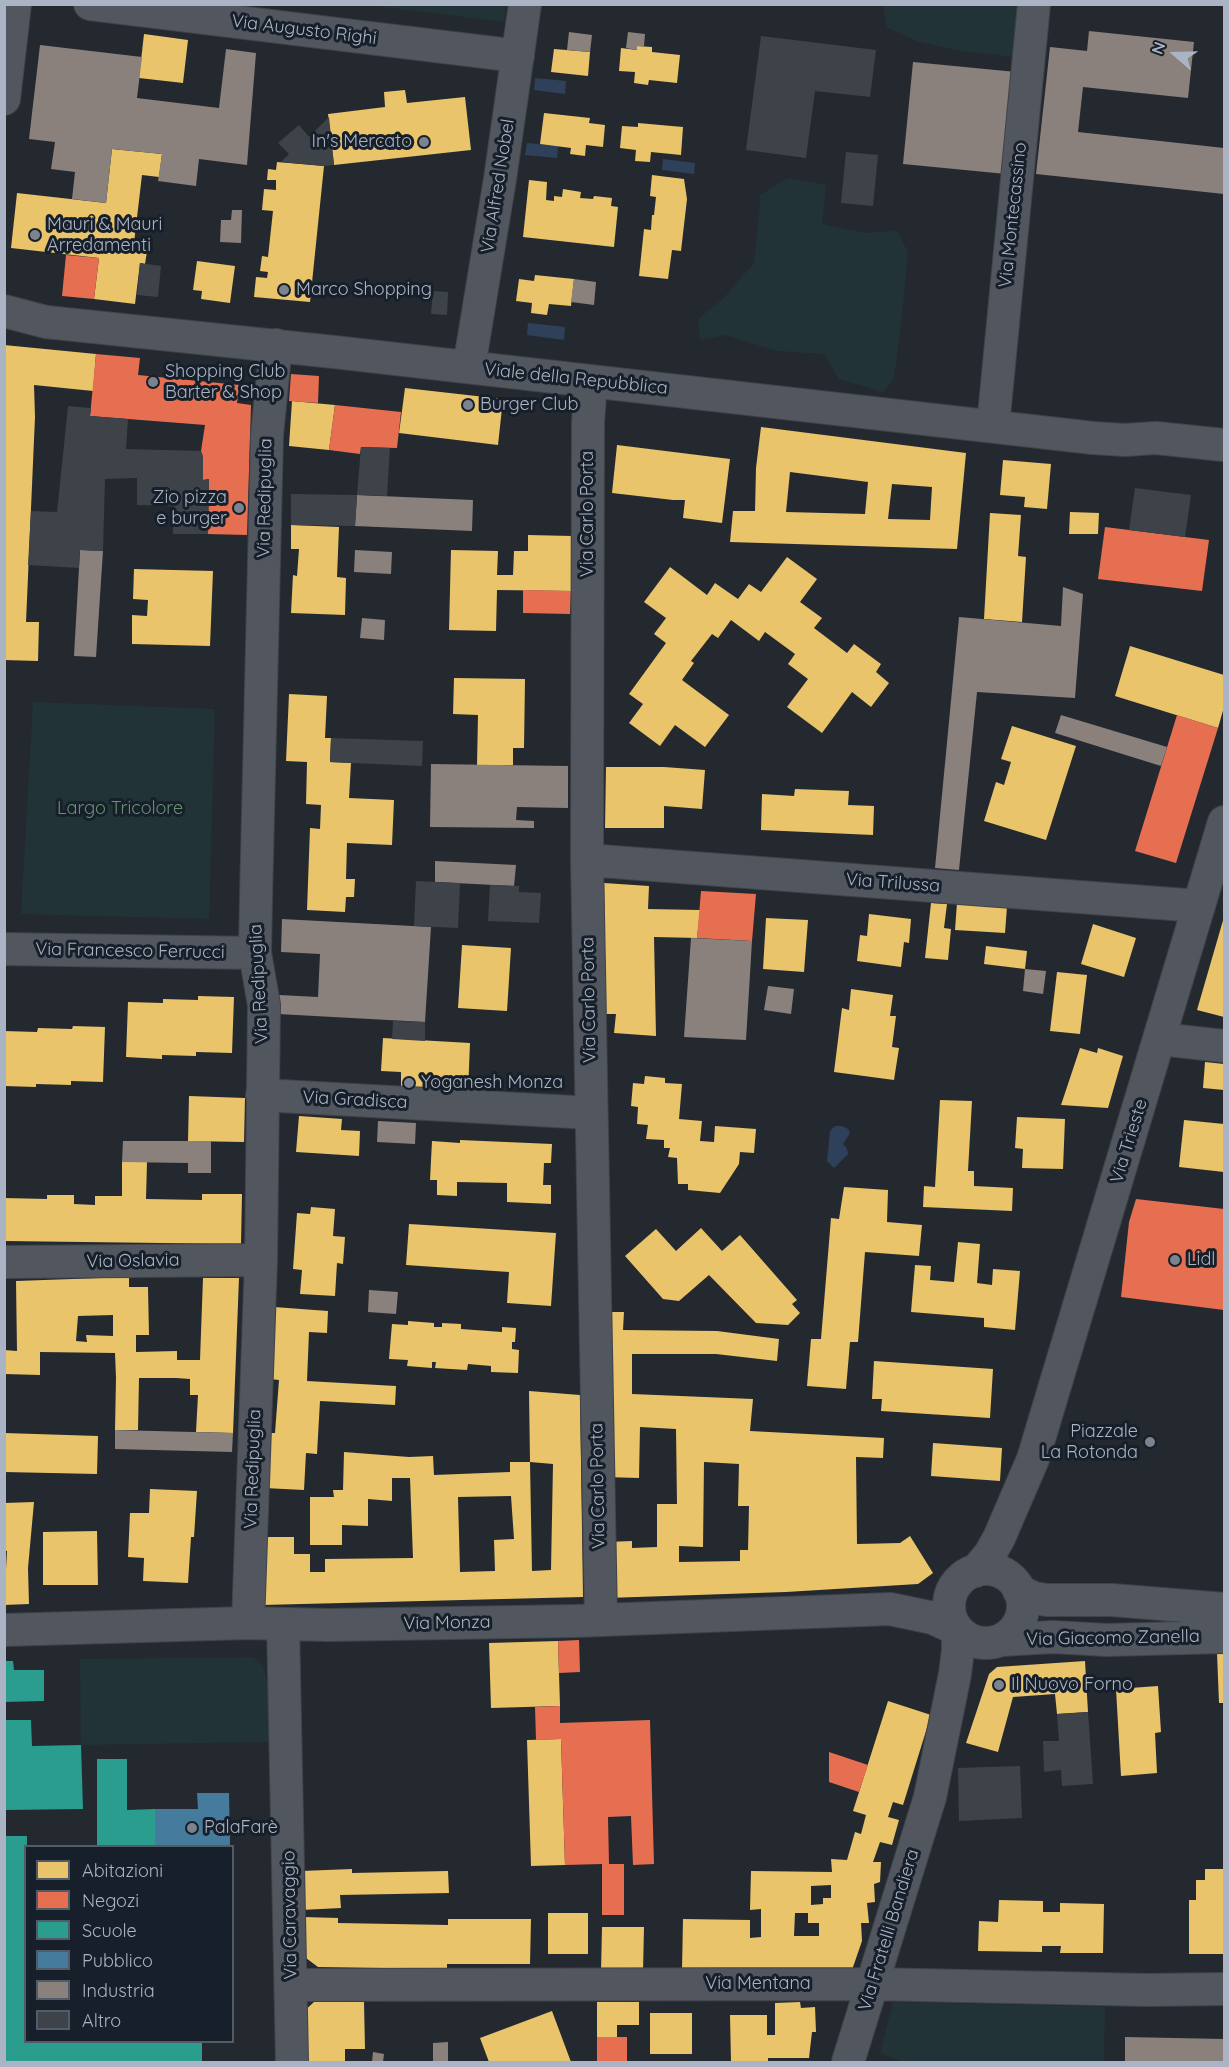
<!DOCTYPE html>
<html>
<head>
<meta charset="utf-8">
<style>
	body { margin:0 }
	#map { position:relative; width:1229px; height:2067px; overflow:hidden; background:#242930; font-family:Quicksand,sans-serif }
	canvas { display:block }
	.frame { position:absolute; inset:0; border:6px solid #abb4c4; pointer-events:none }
	.legend { position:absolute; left:24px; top:1845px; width:210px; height:198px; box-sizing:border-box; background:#171f2a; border:2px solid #525b68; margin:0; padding:8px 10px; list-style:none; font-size:18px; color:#abb4c4 }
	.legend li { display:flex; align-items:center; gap:12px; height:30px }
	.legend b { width:30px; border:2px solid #525b68 }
	.north { position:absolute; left:1145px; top:24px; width:60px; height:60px; -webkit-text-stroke:4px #171f2a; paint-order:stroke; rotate:290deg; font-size:16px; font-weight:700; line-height:24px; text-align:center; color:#abb4c4 }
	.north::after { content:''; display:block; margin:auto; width:21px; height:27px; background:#abb4c4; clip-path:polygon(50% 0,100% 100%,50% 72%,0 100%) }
</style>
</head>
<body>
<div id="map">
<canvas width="1229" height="2067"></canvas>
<div class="frame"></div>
<ul class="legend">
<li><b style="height:16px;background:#e9c46a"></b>Abitazioni</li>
<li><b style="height:16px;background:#e76f51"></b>Negozi</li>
<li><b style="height:16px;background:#2a9d8f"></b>Scuole</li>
<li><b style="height:16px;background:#457b9d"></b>Pubblico</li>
<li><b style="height:16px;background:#8a817c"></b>Industria</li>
<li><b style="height:16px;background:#3e4249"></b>Altro</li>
</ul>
<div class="north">N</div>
</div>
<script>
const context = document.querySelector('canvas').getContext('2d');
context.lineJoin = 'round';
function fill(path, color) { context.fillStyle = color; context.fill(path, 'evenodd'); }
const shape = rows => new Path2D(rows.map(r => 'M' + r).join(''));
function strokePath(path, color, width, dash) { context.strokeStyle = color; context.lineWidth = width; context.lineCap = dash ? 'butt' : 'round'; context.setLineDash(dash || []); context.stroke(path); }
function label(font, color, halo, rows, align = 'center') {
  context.font = font + ' Quicksand,sans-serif'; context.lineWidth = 6; context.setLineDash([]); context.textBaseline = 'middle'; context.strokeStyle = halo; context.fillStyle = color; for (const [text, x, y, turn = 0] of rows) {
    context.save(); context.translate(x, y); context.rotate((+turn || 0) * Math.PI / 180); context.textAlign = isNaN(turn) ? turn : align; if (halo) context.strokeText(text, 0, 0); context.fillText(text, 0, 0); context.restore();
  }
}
fill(shape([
	[368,5,506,5,504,22],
	[883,5,1020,5,1016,57,961,51,916,41,887,27],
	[788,178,826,185,822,224,864,233,897,231,908,252,902,316,894,378,883,392,839,379,824,354,777,351,725,335,700,340,698,319,723,299,754,263,760,207,760,195],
	[33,702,215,709,209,919,21,914],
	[253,1657,263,1666,269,1687,269,1742,81,1745,80,1659],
	[893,2002,1105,2007,1104,2062,903,2062,880,2053]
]), '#213336');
fill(shape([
	[535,78,566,81,565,94,534,90],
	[527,143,558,146,557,158,525,155],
	[663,159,695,163,694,174,662,170],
	[528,323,565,327,564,340,527,335],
	[835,1126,842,1126,848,1129,850,1133,843,1144,847,1149,848,1154,834,1168,827,1161,830,1131]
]), '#2f415a');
fill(shape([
	[144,34,188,40,183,83,139,78],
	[637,46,652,47,652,52,680,55,677,83,649,80,648,85,634,83,635,72,619,71,621,48,637,50],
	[554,49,590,52,588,76,551,72],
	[405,90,407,103,465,97,471,150,334,165,328,114,385,107,384,92],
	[544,113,590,118,589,123,605,125,603,147,586,145,585,156,570,154,571,148,540,144],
	[638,123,683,127,681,155,651,152,650,162,635,161,636,150,620,148,622,126,638,127],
	[112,149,162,154,159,177,142,175,134,243,148,245,145,264,140,263,135,304,94,299,99,258,11,248,17,193,106,203],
	[277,162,324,166,310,302,254,297,256,277,267,278,268,272,260,271,262,256,268,257,273,211,262,210,264,189,276,190,276,180,267,180,268,169,276,170],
	[652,175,684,179,687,199,681,251,672,250,668,279,639,276,644,229,651,230,652,215,654,215,656,197,650,196],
	[529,180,547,182,546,200,554,201,554,196,562,197,563,189,581,192,580,198,593,199,594,196,612,198,611,206,618,207,614,247,523,237],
	[197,261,235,266,230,303,201,299,202,291,193,290],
	[535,275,574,279,571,306,549,304,547,315,531,313,532,303,516,301,519,279,534,281],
	[4,345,96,354,93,391,34,385,35,417,26,622,39,622,38,661,4,660],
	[405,388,503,399,498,445,399,433],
	[292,401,335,405,329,450,289,446],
	[761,427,966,453,957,549,730,542,733,511,755,511,756,468],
	[790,472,868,482,865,514,786,512],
	[892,484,932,487,930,520,888,519],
	[617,445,730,459,722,523,683,518,685,500,673,500,612,493],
	[1003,460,1051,464,1047,509,1024,507,1025,497,1000,495],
	[1070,512,1099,513,1098,534,1069,534],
	[990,513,1021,515,1018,556,1026,557,1022,622,984,619],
	[291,525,339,527,337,577,346,578,345,615,291,613,293,575,297,576,299,549,291,549],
	[528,535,572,536,571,591,497,590,496,631,449,630,451,550,498,551,497,575,513,575,514,551,528,551],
	[787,557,817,579,800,602,822,618,814,628,847,653,854,644,881,664,876,672,889,683,871,707,852,692,822,733,787,707,808,679,788,664,795,654,765,632,759,641,731,620,718,638,712,634,691,661,694,663,682,680,729,715,705,747,675,725,660,746,629,723,643,704,629,694,666,643,654,634,666,618,644,602,670,567,707,595,715,583,738,599,749,584,761,592],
	[134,569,213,571,210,646,132,644,132,615,147,616,148,600,133,599],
	[1130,646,1224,675,1224,707,1218,728,1115,696],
	[454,678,525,679,524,748,513,748,513,765,477,765,478,715,453,714],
	[289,694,327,696,325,738,331,738,330,762,351,763,349,798,394,800,392,845,347,843,346,879,355,879,354,897,346,897,345,912,307,910,310,828,320,829,321,805,306,804,307,762,286,761],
	[1012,726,1076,746,1046,840,984,821,996,782,1004,785,1011,762,1001,759],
	[606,767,664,767,705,770,702,809,664,806,664,828,605,828],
	[795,789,849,791,848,805,874,806,873,835,761,830,762,794,794,796],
	[604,883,649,886,648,909,700,910,697,938,654,937,656,1036,614,1033,616,1014,606,1014],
	[931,903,947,904,944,928,951,929,948,960,925,958],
	[957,903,1007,907,1005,933,955,930],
	[869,914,911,919,909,943,904,942,901,967,857,961,860,935,867,936],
	[1224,917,1224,1017,1197,1010],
	[766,918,808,920,804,972,763,969],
	[1093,924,1136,938,1124,977,1081,964],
	[462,945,511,948,507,1011,458,1008],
	[986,946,1027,951,1025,969,984,964],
	[1057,972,1087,975,1080,1034,1050,1031],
	[851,989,893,995,890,1016,896,1016,892,1047,899,1048,894,1080,834,1072,842,1008,849,1010],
	[198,996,234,997,232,1053,196,1052,196,1056,162,1055,162,1059,126,1057,128,1002,163,1003,163,999,198,1000],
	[73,1026,105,1027,103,1082,71,1081,71,1085,36,1084,36,1087,4,1086,4,1031,37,1032,38,1028,72,1029],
	[383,1038,470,1043,468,1092,401,1088,401,1072,381,1071],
	[1080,1048,1097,1053,1098,1048,1123,1056,1108,1108,1061,1105],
	[1205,1062,1224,1064,1224,1090,1203,1088],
	[645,1076,665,1078,665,1083,682,1084,679,1119,702,1121,700,1141,714,1142,715,1126,756,1129,754,1153,740,1152,739,1164,720,1193,688,1190,688,1184,678,1184,677,1158,668,1157,670,1148,664,1148,664,1140,646,1139,648,1125,637,1124,638,1107,631,1106,633,1083,644,1084],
	[189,1096,245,1098,244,1142,188,1141],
	[940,1100,972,1101,968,1171,974,1171,974,1186,1013,1188,1012,1211,923,1207,924,1186,935,1187],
	[299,1116,342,1119,341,1130,360,1131,359,1156,296,1152],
	[1017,1117,1065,1119,1063,1169,1022,1168,1023,1149,1015,1148],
	[1184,1120,1224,1124,1224,1172,1179,1167],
	[460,1140,552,1144,551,1163,544,1163,543,1185,551,1185,551,1204,507,1202,507,1183,457,1182,457,1196,437,1195,437,1180,430,1180,432,1141,460,1143],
	[122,1162,147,1162,146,1199,202,1200,202,1194,242,1194,241,1244,4,1241,4,1198,47,1199,47,1195,74,1195,74,1204,95,1205,95,1196,122,1196],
	[844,1187,888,1190,887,1222,922,1225,919,1256,865,1252,858,1342,850,1342,846,1389,807,1386,811,1339,821,1339,831,1218,839,1219],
	[311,1207,335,1209,333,1236,345,1237,343,1264,337,1263,335,1296,300,1294,302,1270,293,1269,297,1213,310,1214],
	[409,1224,556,1233,551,1306,507,1303,509,1272,406,1265],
	[701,1228,722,1251,740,1235,797,1300,792,1304,800,1313,788,1325,756,1323,709,1275,679,1301,663,1299,625,1256,656,1229,676,1251],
	[958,1242,980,1244,977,1283,992,1285,993,1269,1020,1271,1015,1330,984,1327,984,1318,911,1312,915,1265,931,1266,930,1280,954,1282],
	[129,1277,129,1287,148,1287,149,1335,136,1335,136,1352,177,1351,177,1360,200,1360,203,1278,239,1278,233,1433,196,1432,198,1395,190,1395,190,1379,176,1378,139,1378,138,1430,115,1430,116,1378,115,1353,40,1352,40,1375,4,1374,4,1350,17,1351,16,1281],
	[113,1315,113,1336,86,1335,87,1342,76,1341,78,1316],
	[274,1307,328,1311,327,1333,309,1332,307,1381,396,1386,395,1405,320,1401,317,1454,306,1453,304,1490,264,1488,267,1433,275,1433,279,1380,270,1379],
	[607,1312,624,1312,623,1330,717,1331,779,1339,777,1361,716,1354,632,1354,632,1394,753,1399,750,1431,884,1438,883,1458,856,1457,857,1544,900,1543,910,1536,933,1573,918,1584,786,1592,607,1598,606,1542,632,1541,632,1548,657,1547,657,1504,677,1504,676,1429,640,1427,639,1478,604,1477],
	[704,1462,739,1464,738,1506,749,1506,748,1550,740,1550,740,1561,679,1562,679,1546,703,1547],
	[408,1321,434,1323,434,1327,442,1327,442,1323,461,1324,461,1329,502,1332,502,1327,516,1328,515,1342,512,1342,512,1349,519,1350,518,1373,491,1372,491,1366,468,1364,467,1370,435,1368,436,1362,432,1362,432,1368,407,1366,408,1360,389,1359,392,1324,408,1325],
	[874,1361,993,1369,990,1418,881,1411,882,1399,872,1399],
	[529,1391,580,1395,583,1597,262,1605,262,1537,294,1537,294,1554,310,1554,310,1572,325,1572,325,1559,413,1558,410,1478,392,1478,392,1501,368,1499,368,1526,342,1525,342,1545,310,1545,310,1497,334,1497,333,1490,343,1490,344,1452,409,1457,433,1456,434,1475,510,1472,510,1462,530,1462],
	[530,1462,553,1464,551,1570,532,1571],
	[511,1496,514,1539,494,1540,495,1571,460,1572,458,1497],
	[4,1433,98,1436,97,1474,4,1472],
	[933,1443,1002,1448,1000,1481,931,1476],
	[150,1489,197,1491,194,1537,191,1537,188,1583,143,1581,144,1558,128,1557,130,1513,149,1513],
	[34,1502,28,1568,29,1604,4,1605,7,1551,4,1550,4,1503],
	[97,1531,98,1585,43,1585,43,1532],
	[558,1641,560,1706,491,1708,489,1643],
	[1217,1653,1224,1653,1224,1703,1219,1703],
	[1085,1661,1088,1712,1057,1714,1055,1694,1013,1697,998,1752,966,1743,989,1674,997,1667],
	[1158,1686,1161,1732,1155,1733,1157,1773,1121,1776,1116,1689],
	[888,1701,931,1715,903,1805,893,1802,888,1817,899,1820,892,1845,880,1842,873,1862,881,1862,880,1882,874,1884,875,1902,867,1903,869,1923,861,1923,862,1941,852,1970,682,1969,683,1919,750,1920,750,1938,761,1937,761,1909,750,1910,751,1871,832,1872,831,1859,847,1860,855,1832,861,1834,866,1815,853,1811],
	[831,1885,831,1898,823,1898,823,1904,811,1905,811,1886],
	[795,1913,808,1913,808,1923,819,1923,819,1936,794,1936],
	[561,1739,565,1865,531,1866,527,1740],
	[352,1869,352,1873,448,1871,449,1893,340,1895,341,1908,301,1910,301,1871],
	[1205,1869,1224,1869,1224,1954,1189,1954,1189,1900,1196,1900,1196,1880,1205,1880],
	[999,1900,1043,1901,1043,1912,1060,1912,1060,1903,1104,1904,1103,1953,1060,1953,1061,1946,1042,1946,1042,1952,978,1951,979,1921,998,1922],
	[548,1913,588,1913,588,1954,548,1954],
	[303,1917,338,1918,338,1923,448,1925,448,1919,531,1919,530,1964,447,1964,447,1969,318,1967,302,1955],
	[602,1927,644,1927,643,1972,601,1971],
	[314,2002,364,2002,365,2049,345,2049,345,2062,302,2062,302,2013],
	[597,2002,639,2002,639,2025,617,2025,617,2037,597,2037],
	[800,2002,801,2008,815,2007,816,2032,812,2032,809,2058,768,2058,768,2062,731,2062,730,2015,767,2015,767,2035,775,2035,775,2003],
	[552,2011,571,2062,527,2062,526,2061,521,2062,489,2062,480,2038],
	[650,2013,692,2013,692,2054,650,2054]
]), '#e9c46a');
fill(shape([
	[66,255,99,258,94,299,62,296],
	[96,354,140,358,138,375,239,385,237,403,251,405,247,535,208,534,209,479,203,480,203,457,201,451,205,425,90,416],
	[291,374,319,376,318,403,289,401],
	[335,405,401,412,397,448,361,447,360,454,329,450],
	[1105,527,1209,540,1202,591,1098,579],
	[523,590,571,591,570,614,523,613],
	[1177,715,1218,728,1176,863,1135,851],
	[701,891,756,894,752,941,697,938],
	[1136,1199,1224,1209,1224,1310,1121,1297,1129,1222],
	[579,1640,580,1672,559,1673,558,1641],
	[560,1706,560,1723,650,1720,654,1864,633,1865,631,1816,608,1817,609,1864,624,1864,624,1915,602,1915,602,1864,565,1865,561,1739,536,1740,535,1707],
	[829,1752,868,1765,859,1792,829,1782],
	[597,2037,627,2037,627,2062,597,2062]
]), '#e76f51');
fill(shape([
	[4,1661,13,1661,14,1670,44,1670,44,1701,4,1702],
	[4,1720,31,1720,32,1746,81,1745,83,1809,4,1810],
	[97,1759,127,1759,127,1810,155,1809,155,1846,97,1846],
	[4,1836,27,1836,26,2042,202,2042,202,2062,4,2062]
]), '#2a9d8f');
fill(shape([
	[197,1793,229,1793,230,1846,155,1846,155,1809,198,1809]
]), '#457b9d');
fill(shape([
	[1089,31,1194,42,1188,98,1083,87,1078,132,1224,148,1224,194,1036,174,1050,47,1087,51],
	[569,32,592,35,590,52,567,50],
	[628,32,645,34,644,46,637,46,637,50,626,48],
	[40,45,142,57,137,98,219,108,226,49,256,53,247,165,199,159,196,186,158,181,162,154,112,149,106,203,72,199,75,172,51,169,55,142,29,139],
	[913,62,1016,72,1006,174,903,164],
	[232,210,242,210,241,243,220,242,221,220,231,220],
	[574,279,596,282,594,305,571,302],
	[357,495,473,500,472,531,355,526],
	[80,550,103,551,96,657,74,656],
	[355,550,392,552,391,574,354,572],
	[1063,587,1083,594,1075,698,977,692,959,870,935,868,959,617,1061,626],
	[362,618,385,620,384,640,360,638],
	[1061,715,1167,747,1161,766,1055,733],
	[431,764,568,766,568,808,517,807,516,820,534,821,534,828,430,827],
	[435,861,516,865,514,886,435,882],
	[282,919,431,927,425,1022,278,1014,279,995,318,997,320,954,281,952],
	[691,938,752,941,746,1040,684,1037],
	[1025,969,1046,971,1043,994,1023,991],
	[768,986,794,989,791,1014,764,1010],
	[378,1121,416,1123,415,1144,377,1142],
	[123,1141,211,1141,211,1173,188,1173,188,1163,122,1162],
	[369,1290,398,1292,396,1314,368,1312],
	[115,1430,233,1433,232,1452,115,1449],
	[1125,2037,1224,2039,1224,2062,1125,2062],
	[448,2042,448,2062,433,2062,433,2043],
	[373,2052,384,2054,383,2062,372,2062]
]), '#8a817c');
fill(shape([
	[761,36,876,50,870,97,815,91,806,158,746,150],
	[329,117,334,165,324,166,281,162,289,154,278,143,299,125,309,137],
	[846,152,878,155,873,206,841,203],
	[140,263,161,266,158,297,137,295],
	[433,291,448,292,447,315,431,314],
	[68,406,91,408,90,416,128,419,126,449,201,451,203,457,203,480,209,479,208,534,173,534,173,506,137,505,137,478,105,479,103,551,80,550,79,568,28,565,31,511,57,512],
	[361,447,390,448,387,496,357,495],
	[1135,488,1191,495,1185,537,1129,530],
	[291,494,357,495,355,526,291,525],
	[331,738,423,741,422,766,330,762],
	[416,881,460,883,458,928,414,926],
	[490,885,519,886,519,892,541,893,539,923,488,921],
	[393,1021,425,1022,425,1041,392,1039],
	[1088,1712,1093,1784,1062,1786,1061,1770,1044,1772,1043,1741,1059,1741,1057,1714],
	[1020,1766,1022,1818,959,1821,958,1768]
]), '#3e4249');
const minor = shape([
	[90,4,518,56],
	[4,99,15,4],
	[4,311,46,322,334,352,1093,438,1125,440,1156,438,1224,445],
	[469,367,500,179,525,4],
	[591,381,588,422,587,860,601,1620],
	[993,426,1034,4],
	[587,860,1199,906],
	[4,949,255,953],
	[1160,1039,1224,1046],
	[262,1095,591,1113],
	[4,1262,261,1260],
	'949 1606a37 37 0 1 1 74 0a37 37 0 1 1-74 0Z',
	[976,1571,990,1554,999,1538,1033,1459,1224,822],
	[1019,1591,1034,1598,1047,1600,1112,1600,1224,1609],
	[248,1623,261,1260,264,1005,255,953,256,899,267,435,276,345],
	[283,1624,292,2062],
	[4,1630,248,1623,328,1625,575,1621,890,1609,933,1618,958,1630],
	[1001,1640,1053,1637,1107,1640,1224,1637],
	[291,1985,872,1984,1147,1990,1224,1989],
	[848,2062,930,1797,955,1674,958,1650,958,1630]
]);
strokePath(minor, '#404349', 34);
strokePath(minor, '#52575f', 32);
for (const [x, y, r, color] of [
	[424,142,6,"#7c8390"],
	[35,235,6,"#7c8390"],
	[284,290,6,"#7c8390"],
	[153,382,6,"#7c8390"],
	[468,405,6,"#7c8390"],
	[239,508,6,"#7c8390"],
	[409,1083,6,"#7c8390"],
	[1175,1260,6,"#7c8390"],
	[1150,1442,6,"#7c8390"],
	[999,1685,6,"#7c8390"],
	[192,1828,6,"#7c8390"]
]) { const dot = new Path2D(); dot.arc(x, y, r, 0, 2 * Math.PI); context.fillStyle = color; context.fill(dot); strokePath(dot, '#171f2a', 2); }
label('18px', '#abb4c4', '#171f2a', [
	["Via Augusto Righi",304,30,7],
	["Via Alfred Nobel",498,186,-81],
	["Via Montecassino",1013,215,-84],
	["Viale della Repubblica",576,379,6],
	["Via Redipuglia",265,498,-89],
	["Via Carlo Porta",588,514,-90],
	["Via Trilussa",893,883,4],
	["Via Francesco Ferrucci",130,951,1],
	["Via Redipuglia",259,984,-93],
	["Via Carlo Porta",589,1000,-91],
	["Via Gradisca",355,1100,3],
	["Via Trieste",1129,1141,-73],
	["Via Oslavia",133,1261,-1],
	["Via Redipuglia",253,1469,-88],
	["Via Carlo Porta",598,1486,-91],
	["Via Monza",447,1623,-1],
	["Via Giacomo Zanella",1113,1638,-1],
	["Via Caravaggio",290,1915,-91],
	["Via Fratelli Bandiera",889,1930,-73],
	["Via Mentana",758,1984]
]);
label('18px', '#abb4c4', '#171f2a', [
	["In's Mercato",412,142,"right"],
	["Mauri & Mauri",47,225],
	["Arredamenti",47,246],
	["Marco Shopping",296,290],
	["Shopping Club",165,372],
	["Barter & Shop",165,393],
	["Burger Club",480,405],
	["Zio pizza",227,498,"right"],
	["e burger",227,519,"right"],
	["Yoganesh Monza",421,1083],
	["Lidl",1187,1260],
	["Piazzale",1138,1432,"right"],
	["La Rotonda",1138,1453,"right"],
	["Il Nuovo Forno",1011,1685],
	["PalaFarè",204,1828]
], 'left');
label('18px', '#63946f', '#171f2a', [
	["Largo Tricolore",120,809]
]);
</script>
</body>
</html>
